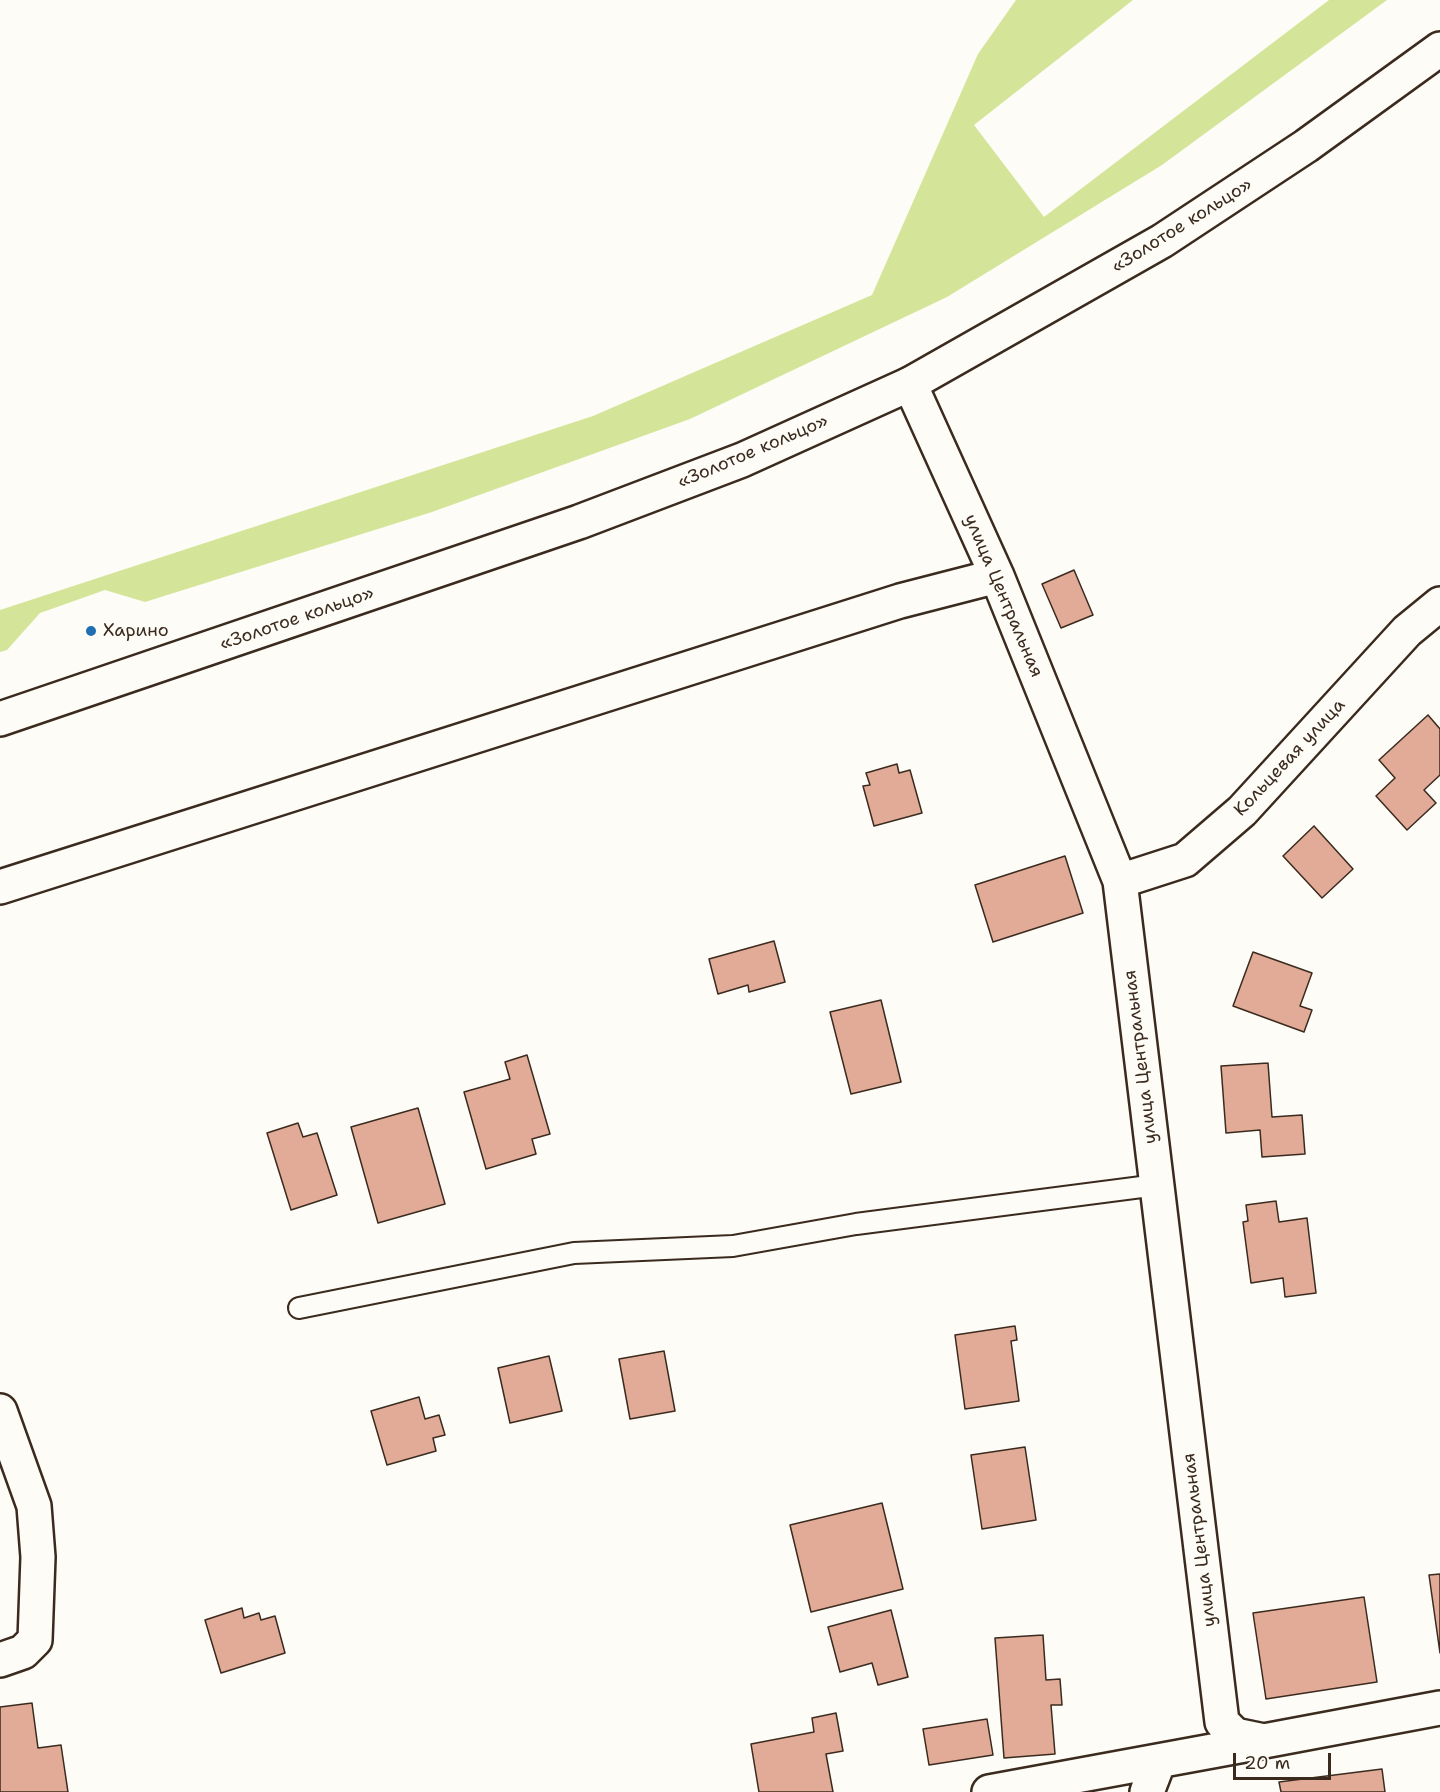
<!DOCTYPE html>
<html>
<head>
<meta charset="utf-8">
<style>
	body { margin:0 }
	#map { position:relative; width:1440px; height:1792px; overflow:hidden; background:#fdfcf7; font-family:"Shantell Sans",sans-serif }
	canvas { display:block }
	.scale { position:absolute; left:1233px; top:1753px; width:98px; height:27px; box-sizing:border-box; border:3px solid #3b2a1e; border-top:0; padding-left:8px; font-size:18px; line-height:21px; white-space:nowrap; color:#3b2a1e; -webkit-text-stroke:4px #fdfcf7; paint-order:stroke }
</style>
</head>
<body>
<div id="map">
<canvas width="1440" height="1792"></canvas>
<div class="scale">20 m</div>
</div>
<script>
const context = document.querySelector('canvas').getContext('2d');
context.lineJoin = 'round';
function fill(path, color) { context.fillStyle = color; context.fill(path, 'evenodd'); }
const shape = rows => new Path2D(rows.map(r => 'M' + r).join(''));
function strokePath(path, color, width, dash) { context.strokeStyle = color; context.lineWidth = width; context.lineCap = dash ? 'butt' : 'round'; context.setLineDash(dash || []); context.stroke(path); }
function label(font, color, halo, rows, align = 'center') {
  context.font = font + ' "Shantell Sans",sans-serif'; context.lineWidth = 6; context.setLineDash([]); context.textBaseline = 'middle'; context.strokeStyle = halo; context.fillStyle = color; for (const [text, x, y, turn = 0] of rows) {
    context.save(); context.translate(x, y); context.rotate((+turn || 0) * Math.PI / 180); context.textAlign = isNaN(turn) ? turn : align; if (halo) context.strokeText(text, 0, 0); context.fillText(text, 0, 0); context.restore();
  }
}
fill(shape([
	[1016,0,1133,0,974,125,1044,217,1329,0,1387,0,1162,165,947,297,690,419,432,512,145,602,105,590,40,613,7,650,0,652,0,610,593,416,872,295,978,54]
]), '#d4e599');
const building = shape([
	[1074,570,1093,615,1061,628,1042,584,1074,570],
	[1428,715,1440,729,1440,775,1424,790,1436,803,1407,830,1376,796,1395,778,1379,760,1428,715],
	[897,764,899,773,910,770,922,813,874,826,863,786,870,785,866,773,897,764],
	[1314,826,1353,869,1322,898,1283,856,1314,826],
	[1065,856,1083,913,993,942,975,885,1065,856],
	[774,941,785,982,749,992,748,985,718,994,709,959,774,941],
	[1253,952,1312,973,1300,1006,1312,1010,1304,1032,1233,1006,1253,952],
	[881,1000,901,1082,851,1094,830,1012,881,1000],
	[527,1055,550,1134,532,1139,536,1154,486,1169,464,1092,510,1079,505,1062,527,1055],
	[1268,1063,1272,1117,1302,1115,1305,1154,1262,1157,1260,1130,1226,1133,1221,1066,1268,1063],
	[418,1108,445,1204,378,1223,351,1127,418,1108],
	[298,1123,303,1137,317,1133,337,1195,291,1210,267,1133,298,1123],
	[1276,1201,1279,1222,1307,1218,1316,1293,1285,1297,1283,1278,1251,1283,1243,1222,1248,1221,1246,1205,1276,1201],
	[1015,1326,1017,1340,1011,1341,1019,1401,965,1409,955,1335,1015,1326],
	[664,1351,675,1411,630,1419,619,1359,664,1351],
	[549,1356,562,1411,510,1423,498,1368,549,1356],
	[419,1397,425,1419,439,1415,445,1435,433,1438,436,1451,387,1465,371,1411,419,1397],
	[1025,1447,1036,1520,982,1529,971,1455,1025,1447],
	[882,1503,903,1589,811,1612,790,1525,882,1503],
	[1440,1574,1440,1653,1429,1575,1440,1574],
	[1364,1597,1377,1682,1266,1699,1253,1613,1364,1597],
	[242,1608,244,1618,259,1613,261,1620,275,1616,285,1653,221,1673,205,1620,242,1608],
	[891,1610,908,1677,878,1685,872,1663,840,1672,828,1627,891,1610],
	[1043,1635,1046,1680,1060,1679,1062,1705,1051,1705,1055,1754,1004,1758,995,1638,1043,1635],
	[32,1703,38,1748,61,1745,68,1792,0,1792,0,1707,32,1703],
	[836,1713,843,1751,826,1754,833,1792,759,1792,751,1744,814,1732,812,1718,836,1713],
	[987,1719,993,1755,929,1765,923,1729,987,1719],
	[1382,1769,1385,1792,1281,1792,1279,1782,1382,1769]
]);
fill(building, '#e1ab97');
strokePath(building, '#3b2a1e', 1.5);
const lane = shape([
	[299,1308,574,1253,733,1246,856,1224,1157,1185]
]);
const street = shape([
	[910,384,997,576,1120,881,1222,1722,1235,1735,1264,1741,1440,1708],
	[1120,881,1185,860,1242,811,1407,631,1440,604],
	[0,887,900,601,997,576],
	[0,1411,34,1506,38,1557,35,1640,23,1652,0,1660],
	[989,1792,1261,1742],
	[1147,1792,1159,1761]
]);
const highway = shape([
	[0,719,579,522,742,460,910,384,1162,241,1306,146,1440,49]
]);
strokePath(lane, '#3b2a1e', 24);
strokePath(street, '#3b2a1e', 38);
strokePath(highway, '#3b2a1e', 38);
strokePath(lane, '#fdfcf7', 20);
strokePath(street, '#fdfcf7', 33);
strokePath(highway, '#fdfcf7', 33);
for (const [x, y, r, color] of [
	[91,631,6,"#1f6fb2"]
]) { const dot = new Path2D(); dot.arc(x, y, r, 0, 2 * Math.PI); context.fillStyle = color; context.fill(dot); strokePath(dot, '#fdfcf7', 2); }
label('18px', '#3b2a1e', '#fdfcf7', [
	["«Золотое кольцо»",1182,226,-32],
	["«Золотое кольцо»",753,452,-23],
	["улица Центральная",1003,596,67],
	["«Золотое кольцо»",297,619,-19],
	["Кольцевая улица",1290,758,-47],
	["улица Центральная",1141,1057,-97],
	["улица Центральная",1200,1540,-97]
]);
label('18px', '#3b2a1e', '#fdfcf7', [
	["Харино",103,631]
], 'left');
</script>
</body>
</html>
